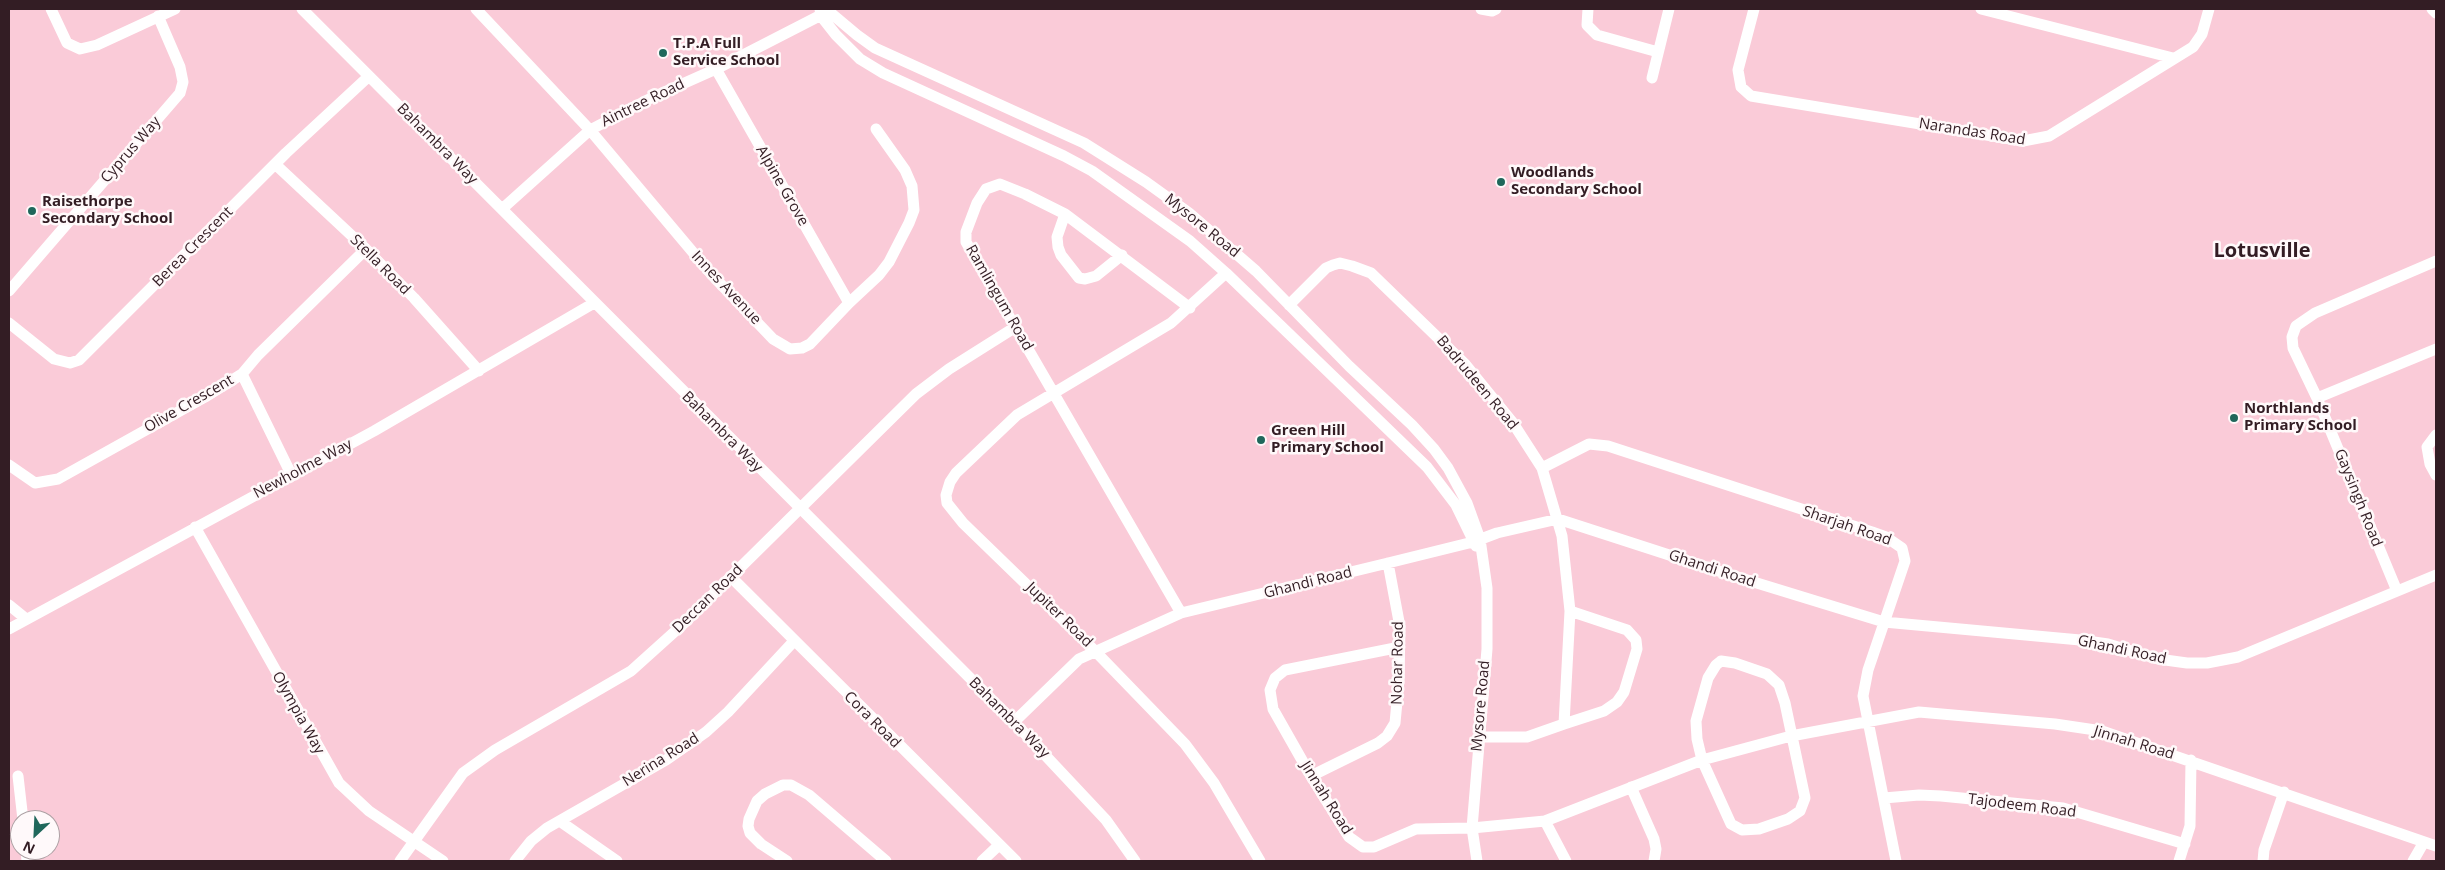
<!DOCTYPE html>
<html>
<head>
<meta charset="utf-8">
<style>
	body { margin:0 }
	#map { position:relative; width:2445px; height:870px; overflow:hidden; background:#facbd8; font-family:"Open Sans",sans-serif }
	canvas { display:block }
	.frame { position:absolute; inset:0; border:10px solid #331d24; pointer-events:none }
	.north { position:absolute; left:10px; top:810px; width:50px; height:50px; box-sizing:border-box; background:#fff9fa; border:1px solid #ada1a4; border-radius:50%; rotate:205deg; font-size:14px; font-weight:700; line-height:20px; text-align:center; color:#331d24 }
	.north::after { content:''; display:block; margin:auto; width:18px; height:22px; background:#20675b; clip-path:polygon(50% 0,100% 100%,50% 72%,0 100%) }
</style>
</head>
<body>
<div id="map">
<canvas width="2445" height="870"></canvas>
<div class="frame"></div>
<div class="north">N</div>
</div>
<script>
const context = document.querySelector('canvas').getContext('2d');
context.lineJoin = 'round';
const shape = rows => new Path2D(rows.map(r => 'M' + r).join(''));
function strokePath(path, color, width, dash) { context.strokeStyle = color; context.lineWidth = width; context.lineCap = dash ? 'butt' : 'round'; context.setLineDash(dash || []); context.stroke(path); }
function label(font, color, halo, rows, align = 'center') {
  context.font = font + ' "Open Sans",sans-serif'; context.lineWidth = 5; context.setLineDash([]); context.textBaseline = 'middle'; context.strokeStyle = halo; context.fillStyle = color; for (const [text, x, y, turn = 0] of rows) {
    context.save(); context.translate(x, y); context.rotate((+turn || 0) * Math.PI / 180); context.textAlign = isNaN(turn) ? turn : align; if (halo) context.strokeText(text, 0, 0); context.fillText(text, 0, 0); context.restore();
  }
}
strokePath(shape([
	[51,9,67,43,80,49,97,45,175,9],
	[302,9,1014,722,1106,820,1135,861],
	[476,9,590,130,712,275,773,339,790,349,802,348,810,344,849,303,879,275,889,262,909,223,914,210,912,186,905,170,876,129],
	[820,9,821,16,836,35,860,59,883,73,1064,156,1092,171,1190,241,1226,273,1427,467,1456,505,1476,546],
	[826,9,857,35,875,48,1084,143,1146,182,1189,213,1256,271,1349,366,1412,425,1434,449,1448,468,1467,503,1480,539,1487,588,1487,649,1472,828,1477,861],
	[1481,9,1492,11,1496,9],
	[1588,9,1587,25,1597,35,1658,52],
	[1754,9,1738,70,1741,87,1751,96,2023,141,2049,136,2193,47,2202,34,2209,9],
	[1981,9,2173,58],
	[2432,9,2436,13],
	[716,69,849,303],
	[1652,78,1669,9],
	[275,164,366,249,414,298,479,371],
	[502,209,590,130,651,98,716,69,827,12],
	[1065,214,1057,237,1058,247,1061,255,1079,278,1085,279,1096,276,1122,255],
	[1226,273,1171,323,1017,415,956,473,950,482,946,495,947,503,963,523,1095,651,1185,744,1214,783,1260,861],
	[9,291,180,93,183,82,180,67,158,16],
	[1289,305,1326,268,1333,265,1340,263,1352,266,1371,273,1465,364,1513,423,1542,468,1562,536,1570,611,1564,724,1527,737,1479,737],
	[9,323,54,359,70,363,79,360,286,153,368,77],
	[242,374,292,476],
	[2317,398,2436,349],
	[2436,435,2427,447,2430,464,2436,475],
	[9,465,35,483,58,479,205,397,242,374,258,355,366,249],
	[1542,468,1589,444,1608,446,1872,532,1886,537,1902,548,1905,561,1868,670,1863,696,1896,861],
	[195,527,339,783,369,811,443,861],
	[731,577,1016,861],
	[2397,591,2317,398,2293,348,2292,337,2296,326,2315,313,2436,261],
	[9,605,25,618],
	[1181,613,966,242,966,232,977,203,986,189,1000,184,1025,194,1065,214,1190,308],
	[9,629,374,431,594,303],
	[1400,647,1285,670,1275,678,1270,690,1273,709,1311,776,1349,837,1363,847,1374,847,1416,829,1472,828,1545,821,1702,760,1791,736,1919,712,2055,724,2102,731,2436,846],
	[1721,661,1735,663,1767,674,1779,685,1785,703,1805,798,1800,811,1788,819,1759,829,1742,830,1731,824,1702,760,1697,739,1696,721,1708,678,1716,665,1721,661],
	[1014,722,1079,659,1181,613,1388,563,1473,542,1497,533,1558,519,1734,576,1884,622,2080,640,2108,644,2158,659,2187,663,2207,663,2238,657,2436,575],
	[1564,724,1604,711,1617,702,1624,692,1637,649,1636,640,1627,630,1570,611],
	[18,776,23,820],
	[1311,776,1378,743,1387,736,1395,723,1399,680,1400,627,1388,563],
	[1631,787,1654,839,1656,849,1654,861],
	[1884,798,1919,795,1941,796,2063,808,2185,844],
	[1545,821,1566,861],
	[561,822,617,861],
	[26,850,27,861],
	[400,861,463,773,495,750,631,671,681,626,916,394,949,369,1014,328],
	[515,861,531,841,547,828,666,760,706,732,728,712,794,641],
	[787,861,761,844,750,833,748,826,749,819,757,801,765,794,783,785,791,785,809,795,886,861],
	[982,861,999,845],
	[2179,861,2190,826,2191,760],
	[2263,861,2264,850,2284,792],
	[2413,861,2424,842]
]), '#fff', 11);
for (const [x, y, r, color] of [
	[663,53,5,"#20675b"],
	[1501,182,5,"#20675b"],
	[32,211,5,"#20675b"],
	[2234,418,5,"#20675b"],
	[1261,440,5,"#20675b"]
]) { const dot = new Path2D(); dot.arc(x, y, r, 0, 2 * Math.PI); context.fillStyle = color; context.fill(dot); strokePath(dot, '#fff9fa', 2); }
label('bold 15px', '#331d24', '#fff9fa', [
	["T.P.A Full",673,44],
	["Service School",673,61],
	["Woodlands",1511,173],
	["Secondary School",1511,190],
	["Raisethorpe",42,202],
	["Secondary School",42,219],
	["Northlands",2244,409],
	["Primary School",2244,426],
	["Green Hill",1271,431],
	["Primary School",1271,448]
], 'left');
label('15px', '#331d24', '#fff9fa', [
	["Aintree Road",643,103,-26],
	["Narandas Road",1972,132,9],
	["Bahambra Way",437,144,45],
	["Cyprus Way",131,150,-49],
	["Alpine Grove",782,186,60],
	["Mysore Road",1202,226,39],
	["Berea Crescent",193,247,-45],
	["Stella Road",380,265,45],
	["Innes Avenue",726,288,47],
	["Ramlingum Road",999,298,60],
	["Badrudeen Road",1477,383,50],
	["Olive Crescent",189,404,-30],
	["Bahambra Way",722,432,45],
	["Newholme Way",303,469,-28],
	["Gaysingh Road",2358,498,68],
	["Sharjah Road",1847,526,19],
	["Ghandi Road",1712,569,18],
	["Ghandi Road",1308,583,-14],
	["Deccan Road",708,599,-44],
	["Jupiter Road",1059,615,44],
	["Ghandi Road",2122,650,12],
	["Nohar Road",1398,663,-89],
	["Mysore Road",1481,706,-85],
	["Olympia Way",298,713,61],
	["Bahambra Way",1009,718,45],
	["Cora Road",872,720,45],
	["Jinnah Road",2134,743,17],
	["Nerina Road",661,760,-32],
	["Jinnah Road",1326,798,58],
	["Tajodeem Road",2022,806,7]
]);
label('bold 20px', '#331d24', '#fff9fa', [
	["Lotusville",2262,251]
]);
</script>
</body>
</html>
